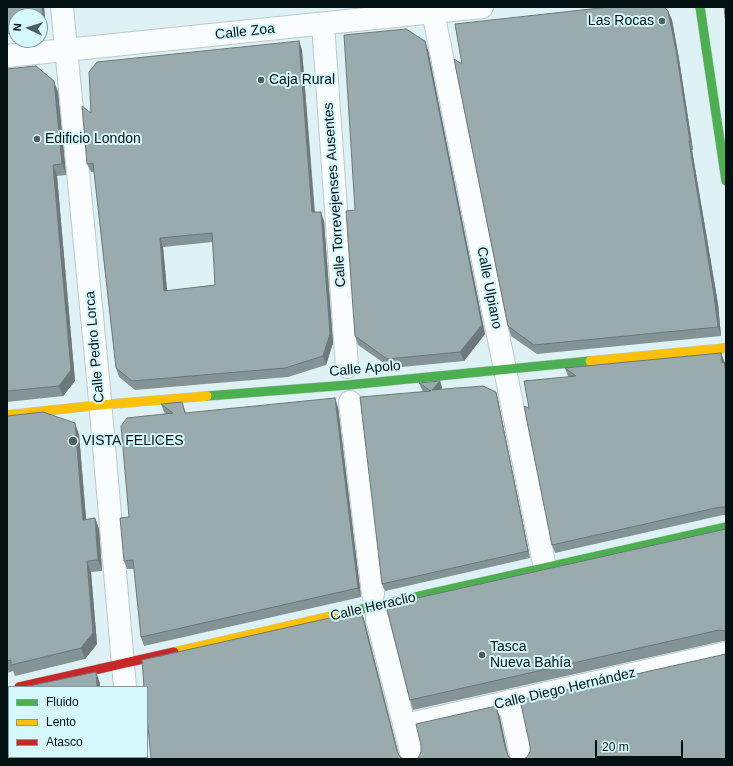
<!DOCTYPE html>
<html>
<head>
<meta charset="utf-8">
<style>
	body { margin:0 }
	#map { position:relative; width:733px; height:766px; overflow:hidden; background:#def1f4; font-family:Helvetica,sans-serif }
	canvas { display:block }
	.frame { position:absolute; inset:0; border:8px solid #021012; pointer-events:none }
	.legend { position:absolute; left:8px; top:686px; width:140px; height:72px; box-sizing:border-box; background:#d5f8fd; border:1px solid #819b9f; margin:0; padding:5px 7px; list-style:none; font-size:12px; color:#021012 }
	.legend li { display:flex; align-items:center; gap:8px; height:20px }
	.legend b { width:20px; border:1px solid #819b9f }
	.north { position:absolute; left:8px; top:8px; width:40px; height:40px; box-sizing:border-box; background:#d5f8fd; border:1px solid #819b9f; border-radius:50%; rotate:274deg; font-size:11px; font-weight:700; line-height:16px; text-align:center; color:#021012 }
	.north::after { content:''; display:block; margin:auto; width:14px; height:18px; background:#4f5f61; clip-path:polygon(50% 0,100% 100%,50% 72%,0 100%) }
	.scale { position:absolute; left:595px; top:740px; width:88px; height:18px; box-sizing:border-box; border:2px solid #021012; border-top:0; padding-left:5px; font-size:12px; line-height:14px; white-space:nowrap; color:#021012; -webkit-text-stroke:3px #d5f8fd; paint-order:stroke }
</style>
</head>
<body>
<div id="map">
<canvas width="733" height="766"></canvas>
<div class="frame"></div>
<ul class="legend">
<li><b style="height:5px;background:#4caf50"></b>Fluido</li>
<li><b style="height:5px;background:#ffc107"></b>Lento</li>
<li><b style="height:5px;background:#c62828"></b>Atasco</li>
</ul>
<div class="north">N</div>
<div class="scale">20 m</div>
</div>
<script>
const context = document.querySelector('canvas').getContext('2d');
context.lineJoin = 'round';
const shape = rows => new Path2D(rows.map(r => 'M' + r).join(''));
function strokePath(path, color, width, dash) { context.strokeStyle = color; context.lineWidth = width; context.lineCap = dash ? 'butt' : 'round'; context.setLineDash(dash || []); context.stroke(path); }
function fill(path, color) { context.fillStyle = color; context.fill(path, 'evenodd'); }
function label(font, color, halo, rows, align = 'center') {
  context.font = font + ' Helvetica,sans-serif'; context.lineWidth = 4; context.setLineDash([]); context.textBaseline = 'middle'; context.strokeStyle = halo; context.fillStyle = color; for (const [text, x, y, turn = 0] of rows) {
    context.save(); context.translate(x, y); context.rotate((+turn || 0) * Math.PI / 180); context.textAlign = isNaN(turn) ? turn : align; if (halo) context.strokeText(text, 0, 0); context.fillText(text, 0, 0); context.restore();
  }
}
const street = shape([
	[62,7,99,389,125,687],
	[432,7,545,568],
	[323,24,347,367],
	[7,56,482,7],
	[350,402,373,594],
	[377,618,413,759],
	[509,701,522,759],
	[405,725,726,653],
	[131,757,131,759]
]);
const fast = shape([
	[700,7,726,181],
	[207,396,348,385,590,361],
	[353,611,726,527]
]);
const slow = shape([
	[590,361,726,348],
	[7,415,100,405,207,396],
	[174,652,353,611]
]);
const jam = shape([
	[19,687,174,652]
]);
strokePath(street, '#b9cacc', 24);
strokePath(fast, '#b9cacc', 10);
strokePath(slow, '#b9cacc', 10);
strokePath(jam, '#b9cacc', 10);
strokePath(street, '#fafdfd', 22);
strokePath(fast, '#4caf50', 9);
strokePath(slow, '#ffc107', 9);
strokePath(jam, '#c62828', 9);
fill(shape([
	[7,7,44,7,46,30,40,30,40,16,16,16,16,33,7,34],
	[668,11,672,20,679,59,693,150,692,150,718,304,721,336,537,354,511,336,508,326],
	[299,41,302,50,315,212,324,221,333,343,326,365,288,377,135,390,119,377,116,368,94,172,91,172,87,164,91,113],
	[213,242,215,285,167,291,163,247],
	[428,50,485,334,464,361,391,368,358,345,355,336,355,210],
	[7,69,58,92,66,175,57,176,75,381,63,396,7,402],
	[721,353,726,366,726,515,723,515,555,553,552,545,529,408,569,377,568,376,565,368],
	[440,381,442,388,441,390,496,392,498,400,530,558,385,591,382,584,424,392,422,390,419,383],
	[182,402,186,413,338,407,361,597,144,646,141,637,134,569,127,569,124,561,129,517,166,414,164,412,161,404],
	[7,416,79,434,86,519,95,518,99,529,102,571,91,572,97,644,85,659,15,676,13,671,7,673],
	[726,529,726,641,723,641,413,710,410,700]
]), '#849395');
fill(shape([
	[42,7,44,7,46,30,43,21],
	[668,11,672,20,679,59,693,150,690,141],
	[299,41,302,50,315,221,312,212],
	[425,41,428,50,485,334,464,361,460,352],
	[54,81,58,92,66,175,62,164],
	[689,141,692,150,718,304,721,336,718,327],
	[53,165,57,176,75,381,63,396,59,386],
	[321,212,324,221,333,343,326,365,323,356],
	[160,238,163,247,168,300,164,291],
	[721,353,724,361,725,370,722,363],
	[440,381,442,388,435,398,432,390],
	[496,392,498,400,530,558,528,551],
	[335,398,338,407,361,597,358,588],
	[75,423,79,434,87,530,83,520],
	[95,518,99,529,102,571,98,560],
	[87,561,91,572,97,644,85,659,81,648],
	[361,611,365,622,400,759,397,751],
	[96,672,100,683,100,687,97,687],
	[496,706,500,717,509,759,506,751],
	[103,757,106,757,106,759,103,759]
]), '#6c7879');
const building = shape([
	[7,7,42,7,43,21,40,21,40,16,16,16,16,24,7,25,7,7],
	[609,7,664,7,668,11,676,50,690,141,689,141,714,295,718,327,534,345,508,326,454,59,462,64,455,24,609,7],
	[724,7,726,7,726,24,724,7],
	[406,29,425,41,482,325,460,352,387,359,355,336,346,211,355,210,344,35,406,29],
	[299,41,312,212,321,212,330,334,323,356,285,368,132,381,116,368,93,163,87,164,82,106,91,113,89,72,97,62,299,41],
	[212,233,215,285,164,291,160,238,212,233],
	[36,66,54,81,62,164,53,165,71,370,59,386,7,391,7,69,36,66],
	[721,353,722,363,724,362,726,371,726,507,720,507,552,545,524,406,529,408,524,381,576,376,565,368,721,353],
	[440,381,432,390,483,386,496,392,528,551,382,584,360,397,431,391,419,383,440,381],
	[335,398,358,588,141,637,133,560,124,561,120,518,129,517,121,426,127,418,173,413,161,404,182,402,185,413,335,398],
	[43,412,75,423,83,520,95,518,98,560,87,561,93,633,81,648,11,665,11,660,7,661,7,416,43,412],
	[726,529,726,631,719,630,410,700,386,605,726,529],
	[361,611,397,751,400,757,404,759,151,759,147,716,147,687,144,687,142,660,361,611],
	[726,654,726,759,524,759,527,757,530,752,530,746,520,700,726,654],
	[96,672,97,687,24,687,96,672],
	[496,706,506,751,509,757,512,759,415,759,418,758,421,752,421,745,416,724,496,706],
	[7,734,9,735,9,757,103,757,103,759,7,759,7,734]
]);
fill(building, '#9aabad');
strokePath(building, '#6c7879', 1);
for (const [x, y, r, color] of [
	[662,21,4,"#4f5f61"],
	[261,80,4,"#4f5f61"],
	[37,139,4,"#4f5f61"],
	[73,441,5,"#4f5f61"],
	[482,655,4,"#4f5f61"]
]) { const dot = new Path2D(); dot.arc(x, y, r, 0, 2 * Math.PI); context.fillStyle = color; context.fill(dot); strokePath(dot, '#d5f8fd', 1.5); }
label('14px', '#021012', '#d5f8fd', [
	["Las Rocas",654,21,"right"],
	["Caja Rural",269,80],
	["Edificio London",45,139],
	["VISTA FELICES",82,441],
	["Tasca",490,647],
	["Nueva Bahía",490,663]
], 'left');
label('14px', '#021012', '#d5f8fd', [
	["Calle Zoa",245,32,-6],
	["Calle Torrevejenses Ausentes",335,195,-94],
	["Calle Ulpiano",489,288,79],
	["Calle Pedro Lorca",95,347,-95],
	["Calle Apolo",365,369,-5],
	["Calle Heraclio",373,607,-13],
	["Calle Diego Hernández",565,689,-13]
]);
</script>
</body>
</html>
